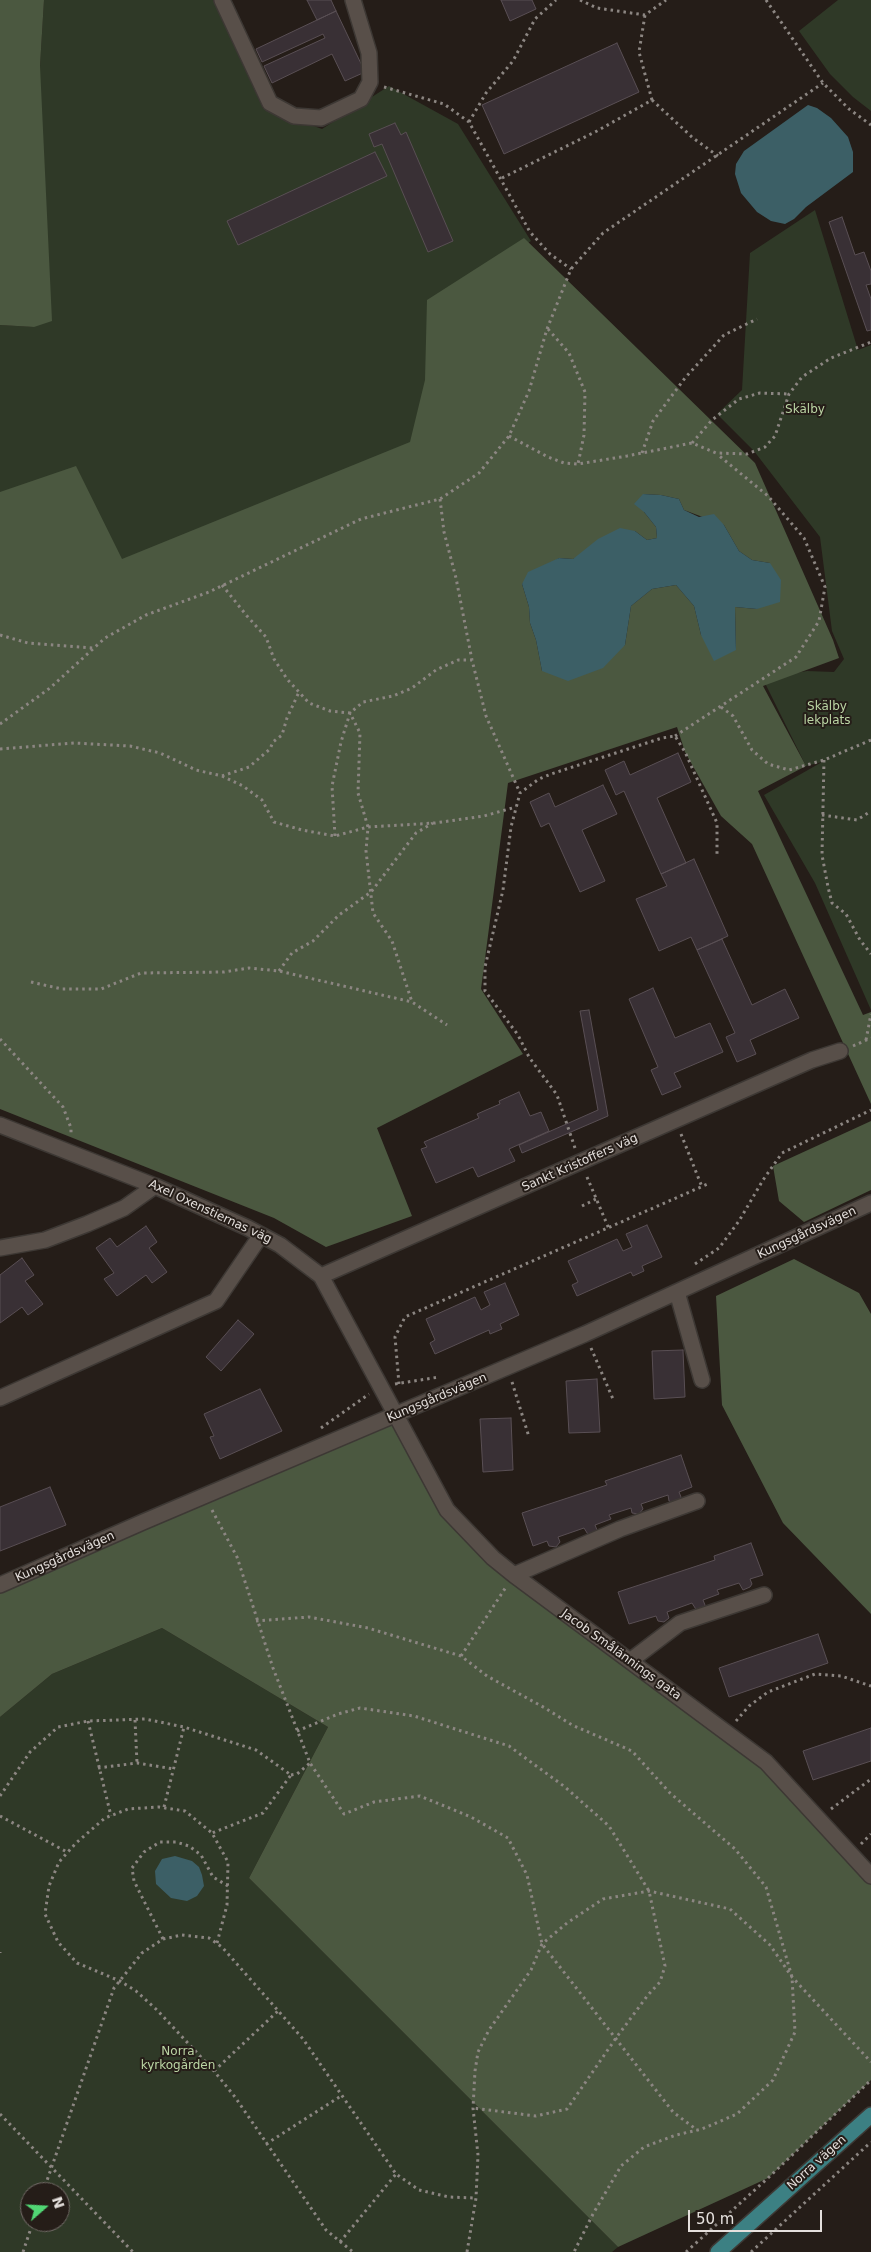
<!DOCTYPE html>
<html>
<head>
<meta charset="utf-8">
<style>
	body { margin:0 }
	#map { position:relative; width:871px; height:2252px; overflow:hidden; background:#251d18; font-family:"DejaVu Sans",sans-serif }
	canvas { display:block }
	.north { position:absolute; left:20px; top:2182px; width:50px; height:50px; box-sizing:border-box; background:#251d18; border:1px solid #726b67; border-radius:50%; rotate:71deg; font-size:14px; font-weight:700; line-height:20px; text-align:center; color:#e5e0dd }
	.north::after { content:''; display:block; margin:auto; width:18px; height:22px; background:#51d674; clip-path:polygon(50% 0,100% 100%,50% 72%,0 100%) }
	.scale { position:absolute; left:688px; top:2210px; width:134px; height:22px; box-sizing:border-box; border:2px solid #e5e0dd; border-top:0; padding-left:6px; font-size:15px; line-height:18px; white-space:nowrap; color:#e5e0dd; -webkit-text-stroke:4px #251d18; paint-order:stroke }
</style>
</head>
<body>
<div id="map">
<canvas width="871" height="2252"></canvas>
<div class="north">N</div>
<div class="scale">50 m</div>
</div>
<script>
const context = document.querySelector('canvas').getContext('2d');
context.lineJoin = 'round';
function fill(path, color) { context.fillStyle = color; context.fill(path, 'evenodd'); }
const shape = rows => new Path2D(rows.map(r => 'M' + r).join(''));
function strokePath(path, color, width, dash) { context.strokeStyle = color; context.lineWidth = width; context.lineCap = dash ? 'butt' : 'round'; context.setLineDash(dash || []); context.stroke(path); }
function label(font, color, halo, rows, align = 'center') {
  context.font = font + ' "DejaVu Sans",sans-serif'; context.lineWidth = 4; context.setLineDash([]); context.textBaseline = 'middle'; context.strokeStyle = halo; context.fillStyle = color; for (const [text, x, y, turn = 0] of rows) {
    context.save(); context.translate(x, y); context.rotate((+turn || 0) * Math.PI / 180); context.textAlign = isNaN(turn) ? turn : align; if (halo) context.strokeText(text, 0, 0); context.fillText(text, 0, 0); context.restore();
  }
}
fill(shape([
	[44,0,213,0,263,108,322,129,389,86,458,124,531,241,432,308,435,386,416,448,116,569,0,500,0,325,34,327,40,66],
	[838,0,871,0,871,111,853,97,830,74,799,31],
	[815,210,858,350,871,345,871,1010,815,883,764,795,822,762,806,766,763,679,807,671,834,672,844,659,832,631,820,537,754,451,717,414,742,390,750,253],
	[162,1628,328,1727,249,1878,618,2247,612,2252,0,2252,0,1717,52,1674],
	[30,2192,60,2192,60,2222,30,2222]
]), '#2f3927');
fill(shape([
	[0,0,44,0,40,66,52,321,34,327,0,325],
	[524,238,755,463,833,640,839,658,763,686,806,766,758,791,863,1015,871,1012,871,1104,752,844,721,816,685,752,677,727,508,783,481,989,523,1054,377,1128,412,1216,326,1247,274,1218,0,1109,0,492,76,466,122,559,410,442,425,380,427,300],
	[643,494,661,495,679,499,684,510,724,525,739,551,752,560,770,563,757,609,735,607,736,650,701,635,694,606,676,585,652,589,631,606,625,645,542,671,536,640,530,623,529,607,522,584,559,558,573,559,635,531,647,540,657,538,656,527,644,512],
	[871,1121,871,1190,804,1222,779,1201,773,1166],
	[794,1259,859,1293,871,1314,871,1614,783,1523,722,1405,716,1296],
	[395,1416,447,1510,493,1558,766,1762,871,1876,871,2080,768,2178,618,2247,249,1878,328,1727,162,1628,52,1674,0,1717,0,1585]
]), '#4b5840');
fill(shape([
	[808,105,817,108,831,118,848,137,853,152,853,172,806,207,794,219,785,224,771,221,757,212,741,193,735,174,736,164,744,151],
	[643,494,661,495,679,499,684,510,699,517,714,514,724,525,739,551,752,560,770,563,781,580,780,602,757,609,735,607,736,650,714,661,701,635,694,606,676,585,652,589,631,606,625,645,603,668,568,681,542,671,536,640,530,623,529,607,522,584,528,572,559,558,573,559,598,539,620,528,635,531,647,540,657,538,656,527,644,512,634,504],
	[175,1856,192,1861,199,1867,202,1875,204,1886,197,1896,187,1901,171,1898,156,1884,155,1871,162,1859]
]), '#3c5f66');
const building = shape([
	[307,0,331,0,336,11,317,20,307,0],
	[501,0,532,0,536,9,510,21,501,0],
	[336,11,365,72,345,81,332,54,272,83,264,66,325,38,323,34,262,62,256,49,336,11],
	[617,43,639,92,504,154,482,105,617,43],
	[395,123,401,135,406,132,453,241,428,252,382,144,374,147,369,134,395,123],
	[375,152,387,176,238,245,227,221,375,152],
	[842,217,855,255,864,252,871,271,871,284,866,285,871,299,871,330,867,331,829,222,842,217],
	[678,753,691,782,657,798,686,863,661,874,624,791,616,795,605,770,624,761,630,775,678,753],
	[603,785,617,814,582,830,605,881,580,892,549,823,541,827,530,802,549,793,555,807,603,785],
	[694,859,728,936,697,950,691,937,659,951,636,899,667,886,661,874,694,859],
	[722,939,752,1005,785,989,799,1018,750,1040,756,1054,737,1062,726,1037,735,1033,697,950,722,939],
	[653,988,675,1038,710,1023,723,1052,674,1073,681,1087,662,1095,651,1070,658,1067,629,999,653,988],
	[589,1010,608,1116,522,1153,519,1145,598,1110,580,1011,589,1010],
	[519,1092,530,1116,541,1112,549,1131,509,1149,515,1161,478,1177,473,1167,436,1183,421,1149,427,1147,424,1142,479,1118,477,1114,500,1104,499,1101,519,1092],
	[647,1225,662,1257,642,1266,644,1271,633,1276,631,1272,577,1296,572,1285,578,1282,568,1261,617,1239,623,1251,632,1247,626,1234,647,1225],
	[146,1226,157,1242,149,1248,167,1272,152,1283,146,1275,117,1296,104,1279,114,1273,96,1248,110,1238,117,1247,146,1226],
	[22,1258,34,1275,25,1281,43,1304,28,1315,22,1307,0,1323,0,1275,22,1258],
	[505,1283,519,1315,500,1324,502,1329,490,1334,489,1330,435,1354,430,1343,435,1340,426,1319,475,1297,481,1310,490,1305,484,1292,505,1283],
	[238,1320,254,1334,221,1371,206,1357,238,1320],
	[683,1350,685,1397,654,1399,652,1351,683,1350],
	[597,1379,600,1432,569,1433,566,1381,597,1379],
	[260,1389,282,1431,220,1459,210,1437,214,1436,204,1414,260,1389],
	[511,1418,513,1470,483,1472,480,1419,511,1418],
	[681,1455,692,1487,679,1492,681,1497,679,1500,673,1503,669,1501,668,1495,641,1504,643,1509,639,1514,632,1513,631,1508,609,1515,611,1519,595,1525,597,1530,595,1533,589,1536,584,1528,558,1537,560,1542,556,1547,549,1546,547,1541,533,1546,522,1513,607,1485,605,1481,681,1455],
	[50,1487,66,1525,0,1551,0,1507,50,1487],
	[751,1543,763,1575,750,1579,752,1584,750,1587,743,1590,739,1583,717,1590,719,1594,703,1600,705,1605,704,1608,697,1611,692,1603,667,1612,669,1618,664,1622,658,1621,656,1616,629,1624,618,1592,715,1560,714,1556,751,1543],
	[818,1634,828,1663,729,1697,719,1668,818,1634],
	[871,1728,871,1761,813,1780,803,1751,871,1728]
]);
fill(building, '#393035');
strokePath(building, '#594f54', 1);
const minor = shape([
	[222,0,270,103,294,116,321,118,361,99,370,82,369,53,353,0],
	[0,1125,155,1186,248,1228,280,1245,321,1276,447,1510,493,1558,514,1575,766,1762,871,1876],
	[0,1248,45,1240,87,1224,124,1208,155,1186],
	[321,1276,812,1060,840,1051],
	[677,1292,702,1380],
	[0,1398,216,1301,261,1235],
	[514,1575,620,1529,697,1501],
	[0,1585,143,1522,585,1334,871,1203],
	[630,1661,680,1623,764,1595]
]);
const major = shape([
	[718,2252,871,2115]
]);
strokePath(minor, '#3d3834', 18);
strokePath(major, '#3d3834', 18);
strokePath(shape([
	[580,0,597,8,645,15,666,0],
	[766,0,823,83,849,109,871,125],
	[384,87,444,104,469,122,530,232,550,254,571,269],
	[652,100,693,138,718,156],
	[469,122,486,93,513,61,535,19,556,0],
	[502,178,597,131,652,100,639,52,645,15],
	[548,329,569,353,585,392,584,435,578,464],
	[509,436,548,457,564,463,578,464,627,456,692,443,716,453,747,454,765,447,775,436,789,394,802,377,831,358,871,342],
	[692,443,712,420,739,399,760,393,789,394],
	[642,453,653,421,685,378,724,335,757,319],
	[440,499,444,532,456,578,472,660,486,716,520,793],
	[222,585,247,616,266,637,274,659,287,679,309,703,330,711,350,713,363,702,393,696,412,688,436,670,458,660,472,660],
	[0,635,28,643,93,648],
	[721,707,733,716,752,750,768,764,789,770,824,760,871,740],
	[0,724,50,688,105,638,146,615,209,592,361,519,440,499,479,473,509,436,529,391,547,329,571,269,603,233,823,83],
	[675,736,796,657,819,621,825,587,804,538,768,496,717,454],
	[0,749,74,743,130,746,160,753,196,770,222,776,249,767,270,749,273,742,282,735,287,718,299,692],
	[824,760,822,855,828,887,832,903,846,914,860,940,871,954],
	[222,776,243,786,262,800,274,822,302,830,335,836,368,827,435,823,484,816,516,807],
	[822,815,857,820,871,811],
	[335,836,332,786,341,742,350,713,360,733,358,793,368,827,366,851,373,913,392,941,412,1002,447,1025],
	[279,971,292,953,313,941,339,915,371,892,416,833,433,823],
	[31,982,62,989,101,989,141,973,224,972,249,968,279,971,412,1002],
	[0,1039,63,1107,71,1128,71,1136],
	[866,1040,871,1014],
	[853,1046,871,1038],
	[681,1134,702,1187],
	[575,1148,557,1095,529,1057,518,1035,485,991,485,967,503,890,511,827,520,793,539,779,551,774,662,738,675,736,685,752,717,823,717,855],
	[587,1177,609,1229],
	[582,1206,596,1199],
	[695,1264,719,1248,739,1221,763,1180,782,1153,871,1110],
	[591,1348,613,1399],
	[512,1382,529,1437],
	[395,1384,439,1377],
	[399,1384,395,1337,405,1317,710,1183],
	[321,1428,369,1394],
	[212,1510,237,1557,273,1668,310,1763,344,1814,374,1802,420,1796,471,1817,508,1838,527,1875,542,1944,673,2112,697,2130],
	[256,1621,309,1617,368,1628,461,1656,487,1676,545,1708,572,1725,632,1751,670,1793,735,1849,766,1887,792,1977,795,2032,773,2080,737,2114,702,2129,676,2135,644,2147,621,2166,593,2214,574,2252],
	[461,1656,506,1587],
	[135,1720,137,1763],
	[88,1721,111,1816],
	[736,1721,749,1706,768,1692,815,1674,841,1676,871,1686],
	[297,1731,338,1714,360,1708,414,1716,509,1746,565,1787,609,1826,649,1891,665,1966,660,1982,648,1995,616,2038,567,2109,536,2116,473,2108],
	[98,1768,137,1763,174,1769],
	[291,1775,297,1774,310,1763],
	[0,1796,30,1752,58,1727,88,1721,145,1719,184,1727,256,1750,291,1775,263,1813,212,1833],
	[164,1807,184,1727],
	[831,1809,871,1779],
	[0,1816,67,1852],
	[861,1844,871,1834],
	[163,1939,134,1881,132,1868,144,1852,160,1842,176,1842,189,1846,201,1855,213,1877,228,1886],
	[217,1943,227,1905,228,1862,212,1833,185,1811,159,1807,128,1809,105,1818,76,1843,59,1862,49,1886,45,1914,58,1942,77,1963,120,1981,136,1991,157,2010,214,2071,235,2097,326,2230,353,2252],
	[0,1953,0,1952],
	[214,2071,278,2011],
	[0,2114,133,2252],
	[266,2144,341,2096],
	[43,2192,114,1988,142,1953,163,1939,182,1935,209,1938,222,1947,303,2039,396,2174,419,2190,449,2197,476,2198],
	[340,2242,396,2174],
	[23,2252,33,2222],
	[467,2252,476,2198,478,2155,473,2108,475,2071,478,2052,489,2030,531,1970,542,1944,567,1923,603,1899,649,1891,730,1909,770,1945,792,1977,871,2062],
	[686,2252,768,2178,871,2080],
	[751,2252,871,2142]
]), '#8c8682', 3, [2.5, 4]);
strokePath(minor, '#584f49', 15);
strokePath(major, '#3c8083', 15);
label('12px', '#bbd5a4', '#251d18', [
	["Skälby",805,410],
	["Skälby",827,707],
	["lekplats",827,721],
	["Norra",178,2052],
	["kyrkogården",178,2066]
]);
label('12px', '#e5e0dd', '#251d18', [
	["Sankt Kristoffers väg",580,1163,-24],
	["Axel Oxenstiernas väg",210,1212,25],
	["Kungsgårdsvägen",807,1233,-25],
	["Kungsgårdsvägen",437,1398,-23],
	["Kungsgårdsvägen",65,1557,-24],
	["Jacob Smålännings gata",621,1655,36],
	["Norra vägen",817,2163,-42]
]);
</script>
</body>
</html>
